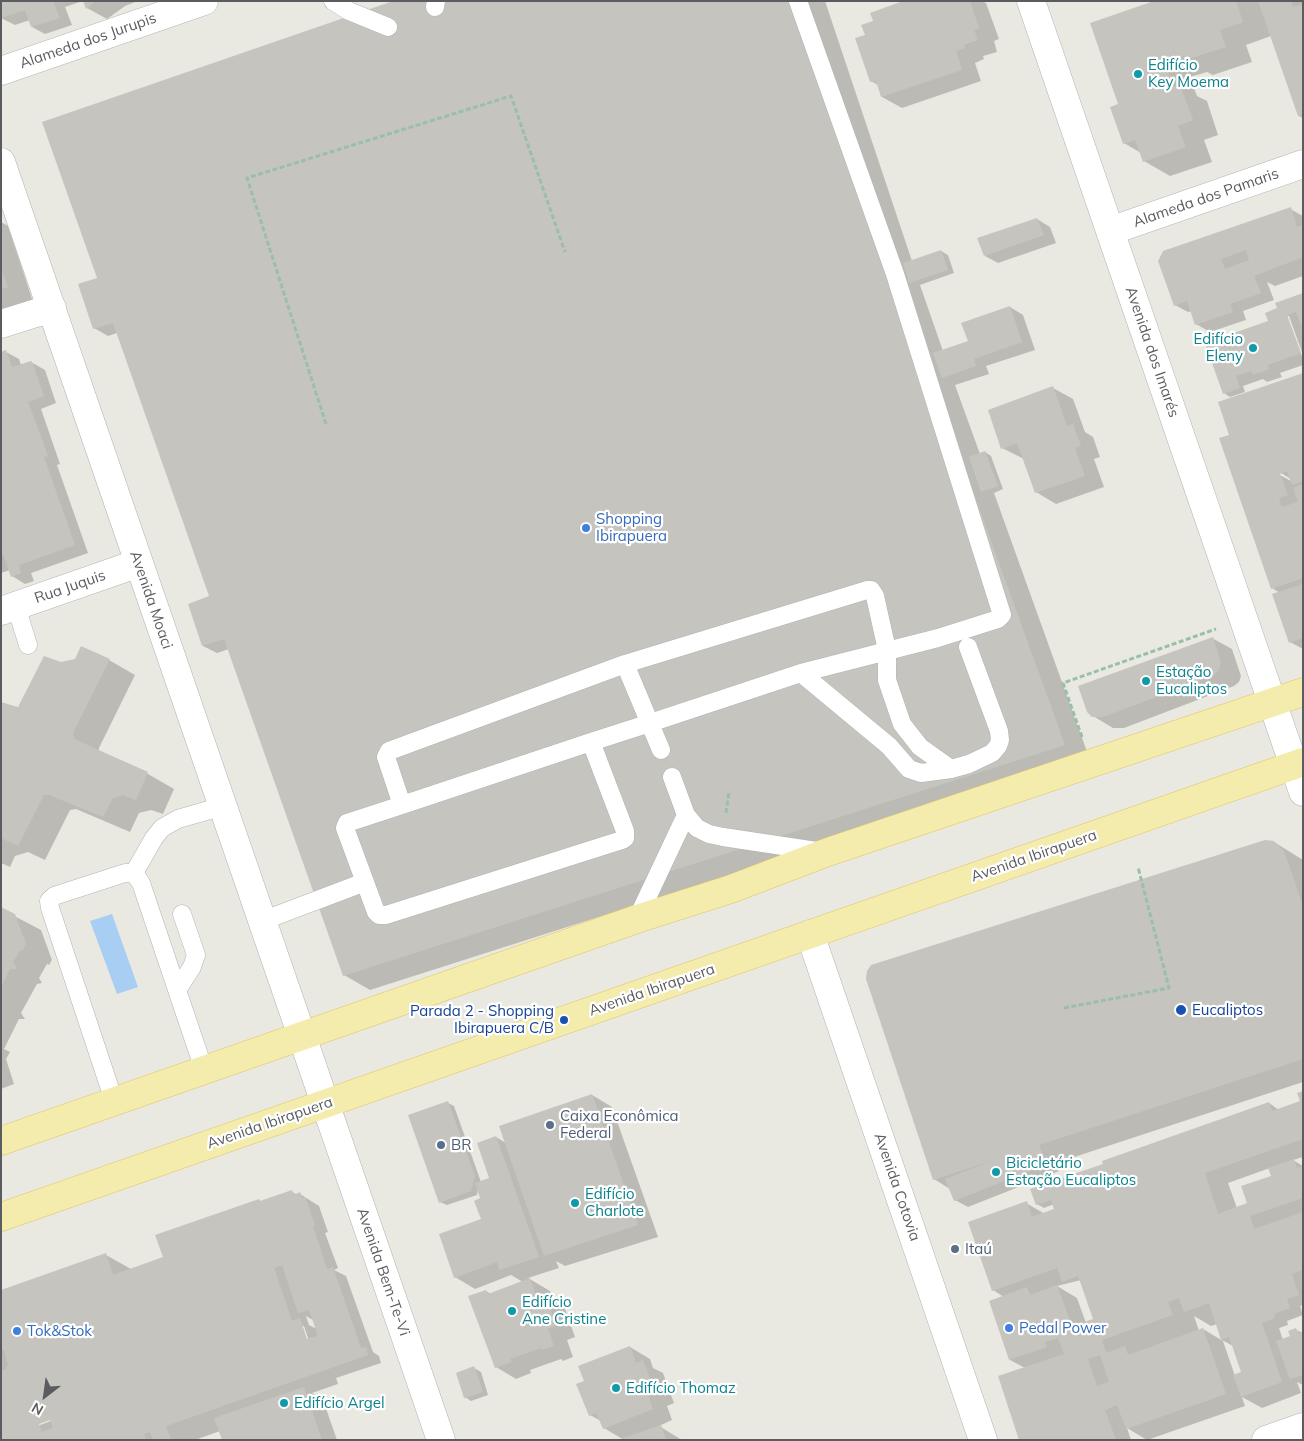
<!DOCTYPE html>
<html>
<head>
<meta charset="utf-8">
<style>
	body { margin:0 }
	#map { position:relative; width:1304px; height:1441px; overflow:hidden; background:#eae9e1; font-family:Mulish,sans-serif }
	canvas { display:block }
	.frame { position:absolute; inset:0; border:2px solid #5a5c60; pointer-events:none }
	.north { position:absolute; left:20px; top:1371px; width:50px; height:50px; -webkit-text-stroke:4px #fff; paint-order:stroke; rotate:210deg; font-size:14px; font-weight:700; line-height:20px; text-align:center; color:#5a5c60 }
	.north::after { content:''; display:block; margin:auto; width:18px; height:22px; background:#5a5c60; clip-path:polygon(50% 0,100% 100%,50% 72%,0 100%) }
</style>
</head>
<body>
<div id="map">
<canvas width="1304" height="1441"></canvas>
<div class="frame"></div>
<div class="north">N</div>
</div>
<script>
const context = document.querySelector('canvas').getContext('2d');
context.lineJoin = 'round';
function fill(path, color) { context.fillStyle = color; context.fill(path, 'evenodd'); }
const shape = rows => new Path2D(rows.map(r => 'M' + r).join(''));
function strokePath(path, color, width, dash) { context.strokeStyle = color; context.lineWidth = width; context.lineCap = dash ? 'butt' : 'round'; context.setLineDash(dash || []); context.stroke(path); }
function label(font, color, halo, rows, align = 'center') {
  context.font = font + ' Mulish,sans-serif'; context.lineWidth = 4.5; context.setLineDash([]); context.textBaseline = 'middle'; context.strokeStyle = halo; context.fillStyle = color; for (const [text, x, y, turn = 0] of rows) {
    context.save(); context.translate(x, y); context.rotate((+turn || 0) * Math.PI / 180); context.textAlign = isNaN(turn) ? turn : align; if (halo) context.strokeText(text, 0, 0); context.fillText(text, 0, 0); context.restore();
  }
}
fill(shape([
	[112,914,138,987,117,994,90,921]
]), '#a8cef3');
fill(shape([
	[1,1,83,1,65,7,72,25,45,34,32,27,30,20,15,25,1,18],
	[84,1,138,1,125,6,107,19,87,8],
	[397,1,825,1,912,261,941,251,948,255,954,273,920,285,943,351,969,342,1010,307,1023,315,1035,350,986,366,989,374,955,385,980,454,985,452,991,456,1003,489,994,493,1090,760,370,990,344,975,229,649,217,653,203,646,190,604,211,597,117,333,108,336,94,328,98,279],
	[907,1,982,1,986,3,999,39,994,41,997,52,983,56,984,59,975,63,981,81,902,108,882,97,878,85,871,81,867,36,875,22],
	[1158,1,1303,1,1303,118,1299,116,1271,36,1246,45,1252,62,1213,75,1207,72,1190,77,1197,96,1207,101,1218,135,1204,140,1212,162,1170,176,1144,161,1141,153,1124,143,1120,105],
	[1290,209,1303,216,1303,276,1275,286,1267,282,1274,300,1243,311,1246,320,1210,332,1196,324,1192,311,1188,312,1175,305,1160,262],
	[1037,219,1050,227,1056,243,998,263,985,256],
	[1,222,8,226,33,302,1,313],
	[1303,294,1303,355,1289,316,1287,316,1303,359,1303,365,1280,373,1282,377,1267,382,1263,379,1243,386,1245,392,1230,397,1224,393,1278,309],
	[6,352,19,359,21,365,31,362,45,370,56,403,41,409,60,464,57,465,88,553,31,573,34,581,25,584,12,576,10,570,1,573,1,353],
	[1303,374,1303,649,1290,642,1280,593,1272,588,1232,435],
	[1276,470,1291,479,1291,481,1274,472],
	[1053,388,1073,399,1085,432,1093,437,1100,457,1094,459,1104,487,1056,504,1036,492,1024,459,1002,448],
	[1212,638,1232,649,1241,676,1239,682,1234,686,1124,728,1113,728,1093,716],
	[109,660,135,675,99,748,99,752,148,774,174,789,163,814,151,810,139,813,130,832,76,809,70,810,45,860,28,852,15,856,10,867,1,863,1,703,19,709,61,664],
	[1274,842,1303,860,1303,1082,1056,1163,1059,1171,968,1207,955,1200,950,1189,934,1179],
	[1,909,41,930,52,960,49,965,47,964,39,978,42,983,37,984,21,1013,25,1019,19,1019,4,1049,10,1052,6,1059,14,1084,1,1089],
	[1303,1092,1303,1157,1293,1160,1303,1166,1303,1305,1300,1306,1303,1315,1287,1321,1288,1325,1279,1328,1283,1340,1291,1337,1296,1330,1303,1333,1303,1385,1297,1382,1301,1393,1262,1408,1242,1397,1245,1406,1147,1440,1127,1428,1131,1440,1020,1440,1025,1368,1010,1360,990,1302,1004,1297,993,1290,1026,1203,1045,1214,1054,1210,1054,1204,1044,1208,1037,1204,1269,1103,1279,1110,1302,1102],
	[1270,1168,1273,1177,1249,1204,1237,1208,1228,1183],
	[1081,1280,1095,1320,1086,1323,1077,1298,1057,1286],
	[1194,1316,1211,1326,1217,1324,1222,1340,1233,1346,1243,1373,1235,1376,1223,1341,1203,1329,1199,1331],
	[592,1095,612,1107,658,1237,565,1266,556,1261,559,1268,528,1278,550,1291,553,1299,564,1306,575,1337,567,1340,573,1357,563,1361,561,1359,530,1370,531,1373,516,1379,496,1367,486,1291,491,1294,523,1282,511,1275,475,1289,455,1277,482,1220,482,1199,478,1189,477,1195,447,1205,440,1202,448,1103,454,1106,481,1182,491,1178,496,1137,506,1143],
	[292,1192,298,1195,300,1194,319,1206,328,1232,325,1233,338,1268,334,1270,346,1276,373,1352,379,1356,381,1363,336,1378,338,1384,312,1393,323,1400,337,1440,223,1440,220,1431,195,1440,1,1440,56,1419,56,1417,1,1436,1,1291,106,1255,131,1269,165,1258,261,1202],
	[306,1316,313,1320,317,1329,309,1325],
	[301,1326,304,1326,309,1341,306,1341],
	[630,1347,650,1359,653,1368,663,1373,674,1403,667,1406,672,1420,659,1426,682,1440,624,1440,604,1428,601,1421,590,1415,585,1382],
	[474,1368,481,1372,488,1395,471,1401,465,1397]
]), '#0003');
fill(shape([
	[1,1,53,1,60,18,31,27,25,10,1,18],
	[83,1,96,1,86,9],
	[393,1,805,1,908,312,1065,745,343,976,224,639,202,646,188,604,209,596,113,323,93,329,78,284,97,278,42,122],
	[903,1,970,1,979,28,974,30,978,40,964,45,965,48,956,51,962,70,881,97,876,81,870,82,855,38,865,35,861,25,873,21,870,13],
	[1154,1,1236,1,1243,22,1220,30,1226,47,1185,60,1184,56,1165,62,1173,87,1180,85,1193,120,1178,126,1186,147,1143,162,1135,140,1123,144,1110,107,1118,104,1090,23],
	[1258,1,1291,1,1293,7,1302,5,1303,115,1298,116],
	[1291,207,1297,227,1303,224,1303,257,1254,276,1261,293,1230,304,1233,312,1195,325,1187,301,1174,306,1158,261,1163,251],
	[1246,250,1249,260,1225,269,1221,259],
	[1037,218,1044,235,984,256,977,238],
	[941,250,948,270,909,283,903,263],
	[1,269,8,287,1,289],
	[1303,293,1303,330,1296,312,1287,315,1301,353,1268,365,1269,369,1253,375,1251,371,1236,376,1240,388,1223,394,1205,343,1268,321,1265,313,1277,308,1275,303],
	[1010,306,1022,342,974,359,976,366,942,378,933,353,968,341,961,323],
	[6,350,12,367,31,361,32,362,44,396,28,402,48,456,44,457,75,545,19,565,21,573,11,577,3,554,1,554,1,352],
	[1303,373,1303,481,1292,485,1287,471,1280,474,1288,495,1279,498,1282,507,1298,502,1293,488,1303,484,1303,578,1271,589,1219,438,1229,435,1218,402],
	[1053,386,1067,426,1073,424,1081,446,1075,448,1085,476,1035,493,1017,443,1001,449,988,410],
	[985,451,998,486,981,492,969,457],
	[1303,584,1303,638,1289,643,1272,594],
	[1213,637,1221,663,1219,670,1214,675,1103,717,1092,717,1087,712,1078,686],
	[81,646,110,659,73,733,74,739,148,772,136,800,123,795,113,798,103,817,49,795,44,795,18,846,1,838,1,702,18,707,44,656,61,662,75,659],
	[1265,840,1274,841,1284,851,1303,906,1303,1059,1039,1145,1047,1164,954,1201,945,1179,994,1160,933,1180,866,979,867,971,871,965],
	[1,907,15,914,26,944,22,951,20,950,13,962,17,969,10,969,1,987],
	[1303,1091,1303,1139,1205,1173,1218,1214,1247,1203,1241,1186,1271,1176,1268,1168,1294,1159,1297,1168,1303,1166,1303,1198,1250,1216,1254,1229,1303,1212,1303,1270,1292,1274,1299,1295,1287,1299,1290,1308,1274,1314,1275,1318,1262,1323,1282,1382,1241,1397,1233,1375,1241,1372,1229,1337,1221,1340,1209,1303,1184,1312,1179,1298,1168,1302,1173,1315,1102,1340,1106,1353,1125,1346,1128,1355,1203,1328,1226,1394,1126,1429,1117,1405,1105,1410,1116,1440,1019,1440,998,1376,1064,1354,1058,1338,1045,1342,1047,1347,1009,1360,989,1301,1027,1287,1030,1295,1057,1285,1072,1326,1093,1319,1078,1276,1062,1282,1057,1268,992,1291,968,1222,1027,1201,1032,1217,1054,1209,1051,1200,1036,1205,1030,1189,1103,1164,1102,1161,1269,1102,1272,1111,1300,1101,1297,1093],
	[1100,1355,1109,1382,1097,1386,1088,1359],
	[592,1094,638,1225,544,1256,499,1126],
	[448,1101,475,1176,471,1191,439,1203,408,1115],
	[496,1136,539,1257,499,1270,497,1262,454,1278,439,1234,481,1219,474,1201,480,1198,475,1183,489,1178,477,1143],
	[292,1190,294,1195,300,1192,302,1198,305,1197,315,1225,313,1226,327,1269,333,1267,361,1348,366,1347,368,1355,166,1426,171,1440,153,1440,150,1432,144,1434,146,1440,1,1440,1,1371,7,1369,6,1366,8,1365,4,1350,1,1351,1,1290,106,1253,113,1275,163,1257,155,1235,259,1199,260,1201],
	[282,1265,298,1313,309,1310,318,1336,307,1339,300,1318,292,1321,274,1268],
	[50,1420,53,1428,42,1432,39,1424],
	[530,1278,536,1295,544,1293,556,1325,548,1329,554,1346,542,1350,541,1348,510,1359,512,1362,495,1368,468,1296,486,1290,488,1294],
	[1296,1328,1299,1334,1303,1332,1303,1375,1290,1379,1276,1341,1290,1336,1288,1331],
	[630,1346,636,1363,643,1360,655,1392,648,1395,653,1409,603,1429,596,1413,589,1416,576,1384,584,1381,578,1366],
	[474,1366,483,1392,464,1398,456,1373],
	[304,1387,322,1440,222,1440,214,1418],
	[661,1425,666,1440,621,1440,621,1439]
]), '#c6c4be');
const lane = shape([
	[333,1,349,11,388,27],
	[435,7,436,1],
	[16,606,28,645],
	[625,664,661,750],
	[801,673,889,746,909,769,921,773,951,769,969,764,992,753,998,746,1000,740,999,731,968,647],
	[591,742,625,831,625,838,622,840,386,915,379,915,376,912,345,828,347,823,402,805,591,742,650,723,801,673,938,638,998,619,1002,615,895,274,798,1],
	[672,777,686,815,697,828,709,834,723,837,823,852],
	[402,805,386,757,389,751,625,664,867,590,871,590,875,596,887,650,887,680,902,724,920,747,951,769],
	[134,873,154,838,162,828,178,819,223,806],
	[637,919,686,815],
	[262,921,365,882],
	[177,990,192,967,196,955,182,914],
	[114,1101,50,908,49,901,54,896,125,873,134,873,141,883,204,1070]
]);
const street = shape([
	[1031,1,1303,792],
	[1,71,204,1],
	[1,162,441,1440],
	[1110,231,1303,164],
	[1,324,52,308],
	[1,611,139,563],
	[810,934,983,1440],
	[1266,1440,1303,1427]
]);
const primary = shape([
	[1,1141,637,919,731,889,828,852,1303,692],
	[1,1217,1303,762]
]);
strokePath(lane, '#b1b3b7', 19);
strokePath(street, '#b1b3b7', 29);
strokePath(primary, '#dec366', 29);
strokePath(shape([
	[326,424,247,178,511,96,565,252],
	[1082,737,1063,683,1216,629],
	[726,813,729,791],
	[1064,1008,1169,988,1138,867]
]), '#9abfa7', 3, [5, 2.5]);
strokePath(lane, '#fff', 18);
strokePath(street, '#fff', 28);
strokePath(primary, '#f4ecad', 28);
for (const [x, y, r, color] of [
	[1138,74,5,"#0f9aa8"],
	[1253,348,5,"#0f9aa8"],
	[586,528,5,"#3f7fe0"],
	[1146,681,5,"#0f9aa8"],
	[1181,1010,6,"#1a4fb4"],
	[564,1020,5,"#1a4fb4"],
	[550,1125,5,"#5c6f8a"],
	[441,1145,5,"#5c6f8a"],
	[996,1172,5,"#0f9aa8"],
	[575,1203,5,"#0f9aa8"],
	[955,1249,5,"#5c6f8a"],
	[512,1311,5,"#0f9aa8"],
	[1009,1328,5,"#3f7fe0"],
	[17,1331,5,"#3f7fe0"],
	[616,1388,5,"#0f9aa8"],
	[284,1403,5,"#0f9aa8"]
]) { const dot = new Path2D(); dot.arc(x, y, r, 0, 2 * Math.PI); context.fillStyle = color; context.fill(dot); strokePath(dot, '#fff', 2); }
label('15px', '#5a5c60', '#fff', [
	["Alameda dos Jurupis",88,41,-19],
	["Alameda dos Pamaris",1206,198,-19],
	["Avenida dos Imarés",1152,352,71],
	["Rua Juquis",70,587,-19],
	["Avenida Moaci",151,600,71],
	["Avenida Ibirapuera",1034,856,-19],
	["Avenida Ibirapuera",652,990,-19],
	["Avenida Ibirapuera",270,1123,-19],
	["Avenida Cotovia",897,1187,71],
	["Avenida Bem-Te-Vi",383,1272,71]
]);
label('15px', '#0d838f', '#fff', [
	["Edifício",1148,65],
	["Key Moema",1148,82],
	["Edifício",1243,339,"right"],
	["Eleny",1243,356,"right"],
	["Estação",1156,672],
	["Eucaliptos",1156,689],
	["Bicicletário",1006,1163],
	["Estação Eucaliptos",1006,1180],
	["Edifício",585,1194],
	["Charlote",585,1211],
	["Edifício",522,1302],
	["Ane Cristine",522,1319],
	["Edifício Thomaz",626,1388],
	["Edifício Argel",294,1403]
], 'left');
label('15px', '#366cbe', '#fff', [
	["Shopping",596,519],
	["Ibirapuera",596,536],
	["Pedal Power",1019,1328],
	["Tok&Stok",27,1331]
], 'left');
label('15px', '#164399', '#fff', [
	["Eucaliptos",1192,1010],
	["Parada 2 - Shopping",554,1011,"right"],
	["Ibirapuera C/B",554,1028,"right"]
], 'left');
label('15px', '#4e5e75', '#fff', [
	["Caixa Econômica",560,1116],
	["Federal",560,1133],
	["BR",451,1145],
	["Itaú",965,1249]
], 'left');
</script>
</body>
</html>
